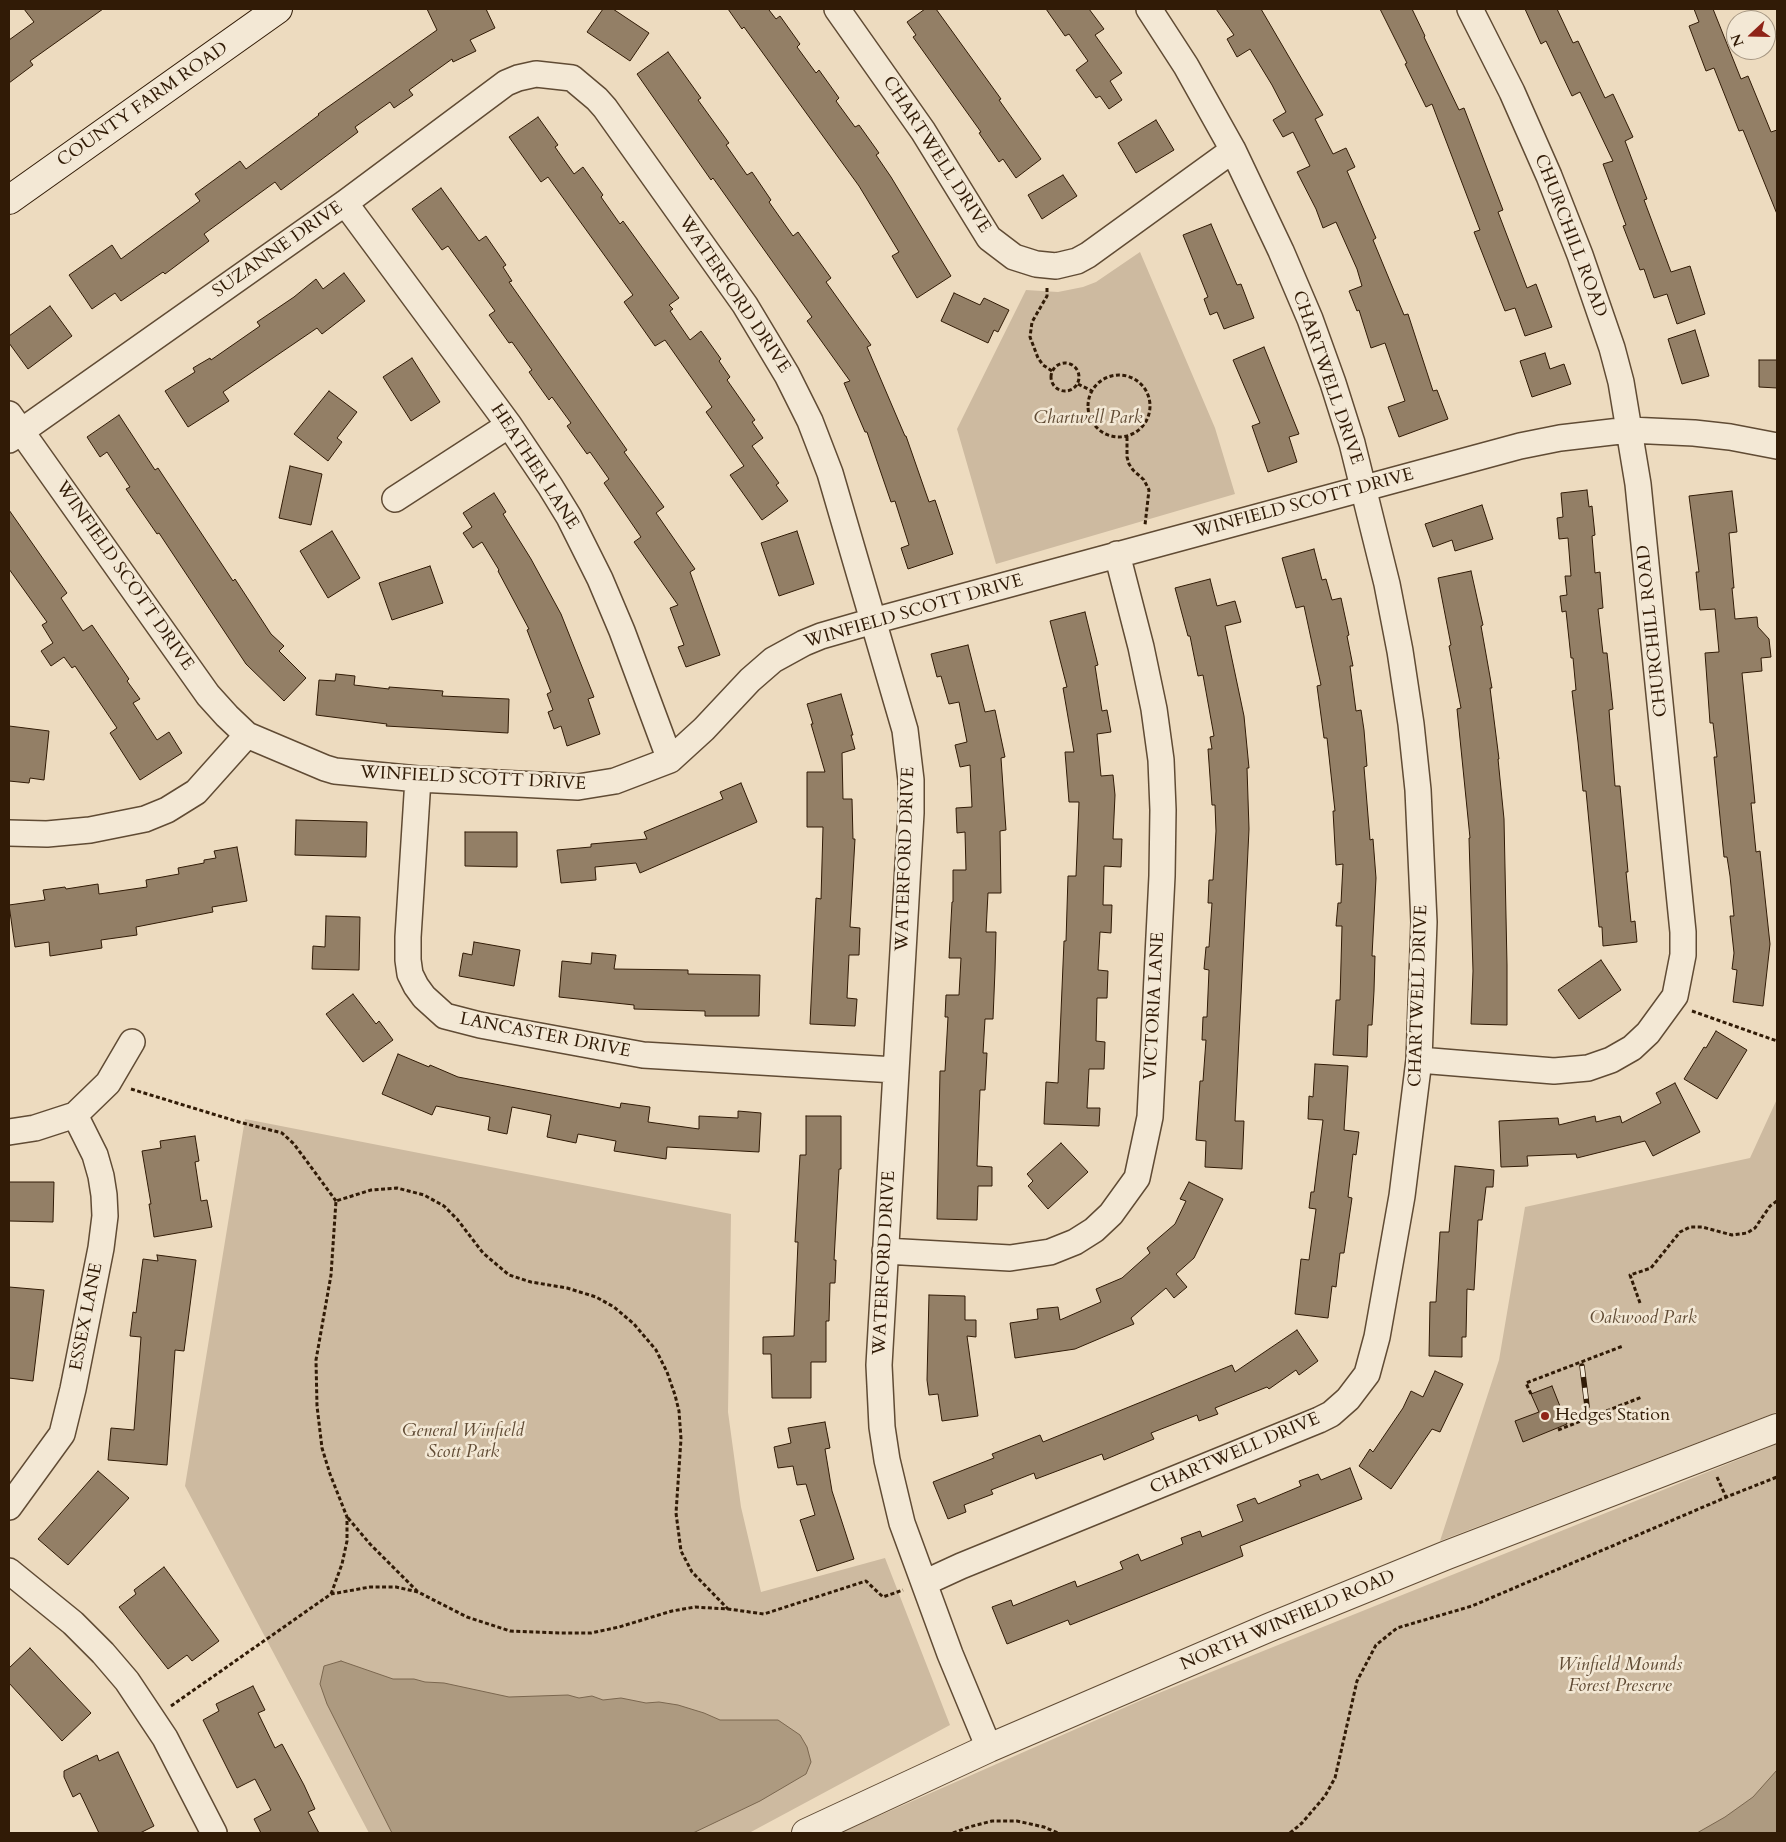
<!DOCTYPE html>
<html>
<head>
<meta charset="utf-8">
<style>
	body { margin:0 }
	#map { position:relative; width:1786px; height:1842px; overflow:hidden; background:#eddbbf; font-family:Cardo,serif }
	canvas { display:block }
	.frame { position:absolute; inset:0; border:10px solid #311b06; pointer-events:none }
	.north { position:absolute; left:1726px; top:10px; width:50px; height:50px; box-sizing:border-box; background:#f3e8d5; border:1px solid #a59682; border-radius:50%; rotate:249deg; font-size:14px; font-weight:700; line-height:20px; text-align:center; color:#311b06 }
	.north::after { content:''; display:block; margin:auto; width:18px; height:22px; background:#8f2418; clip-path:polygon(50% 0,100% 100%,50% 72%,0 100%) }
</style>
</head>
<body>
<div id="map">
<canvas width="1786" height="1842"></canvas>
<div class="frame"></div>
<div class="north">N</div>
</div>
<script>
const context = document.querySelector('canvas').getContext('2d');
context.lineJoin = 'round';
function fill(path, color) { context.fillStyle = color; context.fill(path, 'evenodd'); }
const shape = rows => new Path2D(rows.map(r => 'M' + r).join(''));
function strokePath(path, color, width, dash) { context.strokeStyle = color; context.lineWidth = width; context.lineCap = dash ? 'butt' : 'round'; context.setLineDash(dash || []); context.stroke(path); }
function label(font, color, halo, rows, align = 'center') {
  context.font = font + ' Cardo,serif'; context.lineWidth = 5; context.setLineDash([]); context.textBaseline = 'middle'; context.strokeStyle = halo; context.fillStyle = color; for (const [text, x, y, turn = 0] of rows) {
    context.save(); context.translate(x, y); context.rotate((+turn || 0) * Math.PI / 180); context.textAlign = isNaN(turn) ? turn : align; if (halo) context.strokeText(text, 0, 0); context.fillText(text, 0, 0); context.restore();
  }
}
fill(shape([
	[1140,252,1215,428,1235,494,996,564,957,429,1026,290,1058,292,1083,287,1096,282],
	[1777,1099,1777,1412,1440,1541,1499,1360,1525,1207,1750,1158],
	[245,1119,731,1214,728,1412,741,1507,761,1592,885,1558,950,1725,749,1833,369,1833,185,1486],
	[1777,1444,1777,1833,840,1833,1144,1699]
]), '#cdbaa0');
const water = shape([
	[341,1661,393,1679,414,1679,425,1682,444,1683,509,1697,568,1695,579,1698,592,1696,603,1700,621,1698,646,1703,659,1702,678,1705,704,1713,720,1720,778,1720,800,1735,807,1747,811,1762,806,1774,760,1801,693,1833,392,1833,327,1704,320,1684,324,1666,341,1661],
	[1777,1770,1777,1833,1697,1833,1725,1817,1753,1797,1777,1770]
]);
fill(water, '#ad9a80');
strokePath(water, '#7b674f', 1);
const building = shape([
	[24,9,103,9,30,61,33,65,9,83,9,40,34,22,24,9],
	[427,9,486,9,495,28,470,40,476,51,453,62,452,59,409,90,413,95,394,108,390,102,355,127,358,132,281,190,275,182,204,234,209,241,165,274,163,272,121,301,115,293,92,309,69,275,112,245,121,259,200,201,195,194,240,161,246,169,319,115,318,114,437,30,427,9],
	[603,9,613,9,649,33,630,61,587,32,603,9],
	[728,9,771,9,769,10,776,19,780,16,800,44,797,47,816,73,819,70,839,98,836,101,855,127,859,125,879,153,876,155,891,177,951,276,917,298,892,256,899,252,859,186,744,27,742,29,728,9],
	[925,9,936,9,1001,99,999,100,1041,159,1016,178,1003,159,999,162,979,133,981,132,913,37,916,35,907,22,925,9],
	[1046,9,1089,9,1104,29,1095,35,1122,73,1110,81,1122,100,1109,109,1100,96,1096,98,1076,70,1088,61,1069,34,1065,36,1046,9],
	[1216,9,1261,9,1323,115,1315,119,1333,154,1346,148,1355,167,1347,171,1376,238,1373,240,1404,315,1408,314,1433,391,1437,390,1448,419,1399,437,1388,407,1405,401,1385,343,1371,348,1359,310,1357,311,1349,291,1362,286,1357,269,1336,222,1323,228,1316,209,1297,172,1310,166,1293,132,1283,137,1273,120,1286,112,1272,85,1250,49,1237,57,1227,39,1234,35,1216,9],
	[1380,9,1412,9,1425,36,1424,37,1459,110,1464,108,1503,210,1498,212,1527,288,1536,284,1552,327,1525,336,1515,308,1505,311,1474,232,1480,230,1432,104,1426,107,1405,64,1407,63,1380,9],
	[1525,9,1557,9,1573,43,1578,41,1605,98,1613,94,1633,137,1625,141,1647,199,1644,200,1671,272,1690,266,1705,314,1677,324,1667,294,1654,298,1644,269,1640,270,1623,226,1626,225,1603,164,1613,161,1580,92,1572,96,1546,41,1541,44,1525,9],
	[1694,9,1713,9,1741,79,1748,76,1771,132,1777,130,1777,214,1743,130,1739,131,1714,68,1706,71,1689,26,1699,22,1694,9],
	[668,52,701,98,698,100,729,143,726,145,747,175,752,172,771,200,769,202,793,236,798,232,831,278,826,282,871,345,867,347,905,436,906,436,929,502,935,500,953,554,908,569,901,548,909,545,895,501,891,502,867,432,865,432,844,383,850,381,807,321,812,317,713,178,711,180,637,74,668,52],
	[538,117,558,145,555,147,574,174,583,167,603,195,601,197,620,224,623,221,679,298,669,305,673,309,670,311,690,340,701,331,721,359,719,361,730,377,727,380,755,420,752,422,763,438,752,446,779,483,776,485,788,501,762,520,730,475,744,466,706,412,712,407,665,340,655,346,624,302,633,295,548,177,541,182,509,137,538,117],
	[1156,120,1174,150,1136,173,1118,143,1156,120],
	[1063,175,1077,196,1042,219,1028,195,1063,175],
	[441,188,479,241,486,236,506,265,503,267,512,281,509,282,627,450,624,452,664,507,656,513,695,569,690,572,720,655,686,667,678,647,684,645,670,608,678,605,634,542,641,537,604,483,609,479,590,452,587,454,567,426,571,423,552,397,549,400,529,372,532,370,512,342,509,343,489,315,495,311,448,246,442,250,412,209,441,188],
	[1211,224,1237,285,1241,284,1254,318,1224,329,1217,312,1210,315,1204,299,1208,297,1183,235,1211,224],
	[344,273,365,301,322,334,317,328,223,392,229,401,188,427,165,391,195,372,193,368,210,358,211,360,260,326,257,322,294,297,316,279,323,289,344,273],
	[954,293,980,305,984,298,1009,310,998,332,994,330,988,343,941,321,954,293],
	[50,306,72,336,28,369,9,343,9,336,50,306],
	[1695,330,1709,376,1682,384,1668,339,1695,330],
	[1264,347,1299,434,1289,437,1297,462,1268,472,1252,426,1260,423,1233,360,1264,347],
	[1545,353,1550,369,1564,364,1571,384,1532,397,1520,361,1545,353],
	[412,358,440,402,411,421,383,377,412,358],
	[1759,360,1777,360,1777,388,1759,387,1759,360],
	[329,391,357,412,337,438,342,442,328,461,294,434,329,391],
	[119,415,155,470,158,468,233,581,235,579,271,634,284,646,279,651,306,678,284,701,246,664,159,533,157,534,126,489,130,487,107,452,100,457,87,437,119,415],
	[290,466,322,474,311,525,279,518,290,466],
	[1587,490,1589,507,1592,506,1595,535,1592,536,1595,573,1600,572,1603,608,1598,609,1603,653,1607,653,1613,709,1609,710,1615,786,1620,786,1628,872,1626,872,1631,922,1635,921,1637,942,1603,946,1602,927,1599,927,1586,791,1583,791,1578,742,1572,691,1576,690,1573,658,1571,658,1566,611,1562,612,1560,596,1567,595,1565,576,1571,576,1568,538,1559,539,1557,518,1563,517,1561,493,1587,490],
	[1732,491,1737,532,1729,533,1734,588,1732,588,1735,619,1757,617,1758,627,1769,639,1771,657,1761,658,1762,671,1742,673,1755,803,1751,803,1756,852,1760,851,1770,944,1763,1006,1733,1002,1737,970,1732,969,1734,953,1730,916,1734,916,1730,876,1727,857,1724,857,1714,757,1717,757,1713,723,1710,723,1705,653,1719,652,1715,609,1700,610,1696,572,1699,572,1689,496,1732,491],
	[494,493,506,512,503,514,531,559,561,614,594,697,588,699,600,734,567,746,561,726,554,729,548,712,553,710,547,694,551,692,527,630,529,629,498,571,499,570,482,542,473,548,463,533,472,527,463,513,494,493],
	[1482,505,1493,539,1455,551,1452,540,1433,547,1425,524,1482,505],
	[9,510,67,593,61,598,83,631,92,625,129,679,127,681,140,699,133,703,157,740,169,732,182,753,140,780,110,733,117,728,75,666,72,668,64,657,51,666,41,651,53,643,42,625,47,622,9,569,9,510],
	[332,531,360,578,328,598,300,551,332,531],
	[797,531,814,584,779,596,761,543,797,531],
	[1314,549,1322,580,1326,579,1332,600,1341,598,1349,635,1347,636,1353,666,1350,666,1356,711,1361,710,1364,730,1367,766,1364,767,1370,840,1373,839,1376,878,1372,956,1375,956,1374,991,1372,1025,1368,1025,1367,1057,1333,1055,1336,1000,1340,1000,1342,926,1336,926,1338,903,1341,903,1343,864,1336,865,1333,811,1335,811,1327,738,1324,738,1317,686,1321,685,1304,606,1296,608,1282,558,1314,549],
	[430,566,443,603,392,620,379,583,430,566],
	[1471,571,1483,625,1481,626,1492,688,1490,688,1499,759,1498,759,1504,819,1507,965,1507,1025,1471,1024,1473,971,1469,838,1470,838,1457,709,1461,708,1449,646,1451,645,1438,578,1471,571],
	[1210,579,1217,606,1235,601,1241,622,1225,626,1244,716,1249,768,1247,768,1249,829,1235,1121,1244,1121,1242,1169,1205,1167,1206,1141,1196,1140,1200,1081,1203,1081,1206,1040,1202,1040,1203,1017,1207,1017,1209,970,1204,969,1206,947,1209,947,1212,903,1208,903,1209,880,1213,880,1216,831,1215,805,1212,805,1208,749,1212,749,1210,737,1214,736,1203,675,1198,676,1190,636,1188,636,1175,588,1210,579],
	[1085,612,1098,665,1095,666,1102,711,1107,710,1111,732,1097,734,1101,776,1113,775,1115,795,1113,839,1122,839,1121,867,1104,866,1103,905,1112,905,1111,933,1100,932,1098,970,1108,971,1107,998,1097,998,1096,1041,1105,1042,1104,1069,1089,1069,1087,1108,1100,1108,1099,1126,1044,1124,1046,1082,1058,1083,1064,941,1066,941,1068,876,1076,876,1079,802,1069,802,1065,752,1074,752,1063,688,1067,687,1050,621,1085,612],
	[968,645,985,712,995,710,1005,757,1001,758,1006,830,1000,831,1001,893,988,893,986,932,996,932,995,970,993,1019,985,1019,983,1053,987,1053,985,1090,980,1090,977,1166,992,1167,992,1186,978,1186,977,1220,937,1219,940,1071,945,1071,948,1017,945,1017,946,995,959,995,961,958,949,958,952,902,953,902,953,870,966,870,965,832,957,833,956,808,972,807,970,765,960,767,955,745,967,742,959,702,949,704,941,676,937,677,931,654,968,645],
	[336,674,355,676,354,685,389,689,389,687,443,691,442,696,509,699,508,733,386,726,387,724,316,715,319,680,335,681,336,674],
	[841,694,853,735,851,735,855,749,842,753,843,799,852,799,853,839,855,839,850,927,860,928,859,955,849,955,847,998,857,999,855,1026,810,1024,816,898,821,899,823,827,807,827,807,772,825,772,811,724,813,724,807,704,841,694],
	[9,726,49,731,44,780,30,778,29,783,9,781,9,726],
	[741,783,757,822,640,873,636,863,595,867,596,880,561,883,557,850,591,847,591,844,647,839,644,832,723,799,720,792,741,783],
	[296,820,367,822,366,857,295,855,296,820],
	[465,832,517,832,517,867,465,866,465,832],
	[237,847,247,901,212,907,213,912,136,927,137,935,101,940,102,948,50,956,49,942,15,947,9,905,45,900,43,890,65,887,66,889,98,884,99,894,147,887,146,880,179,874,178,868,204,863,204,860,216,858,214,851,237,847],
	[326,916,360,917,359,970,312,969,313,946,325,947,326,916],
	[474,942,520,950,514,986,459,976,463,953,472,955,474,942],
	[592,953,616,955,614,969,688,970,688,974,760,975,759,1016,705,1016,705,1011,634,1009,634,1005,559,997,562,961,591,964,592,953],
	[1601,960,1621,990,1579,1019,1558,990,1601,960],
	[353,994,376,1024,379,1021,393,1040,363,1062,326,1014,353,994],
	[1716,1031,1747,1050,1717,1099,1684,1079,1704,1047,1706,1048,1716,1031],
	[398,1054,429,1067,430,1065,458,1077,620,1108,621,1103,650,1107,648,1122,699,1129,699,1116,738,1118,738,1111,761,1113,759,1152,667,1147,666,1159,614,1151,616,1141,578,1134,576,1143,547,1137,551,1115,512,1107,507,1134,488,1130,490,1117,436,1106,432,1115,382,1094,398,1054],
	[1315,1064,1348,1066,1344,1130,1359,1132,1356,1155,1353,1154,1348,1197,1352,1198,1344,1253,1340,1253,1336,1287,1332,1286,1328,1318,1295,1314,1301,1259,1309,1260,1316,1209,1309,1208,1311,1192,1314,1192,1323,1120,1308,1119,1309,1096,1313,1097,1315,1064],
	[1675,1083,1700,1132,1653,1156,1645,1141,1577,1158,1576,1154,1527,1156,1528,1166,1501,1167,1499,1121,1558,1118,1559,1125,1595,1116,1596,1122,1620,1116,1622,1123,1661,1103,1656,1093,1675,1083],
	[806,1116,841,1116,841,1169,839,1169,834,1260,836,1260,835,1283,830,1283,829,1321,826,1321,826,1362,811,1362,811,1398,772,1398,771,1354,763,1354,763,1337,794,1336,798,1242,795,1242,800,1155,806,1155,806,1116],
	[195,1136,199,1161,195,1162,201,1201,207,1200,212,1227,154,1237,149,1204,151,1204,142,1151,161,1148,160,1141,195,1136],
	[1061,1143,1088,1172,1048,1209,1028,1186,1033,1181,1027,1174,1061,1143],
	[1455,1166,1494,1170,1493,1187,1486,1187,1482,1220,1478,1220,1474,1290,1467,1289,1466,1337,1462,1337,1462,1357,1429,1356,1430,1302,1436,1302,1440,1232,1449,1232,1455,1166],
	[9,1182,54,1182,53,1222,9,1221,9,1182],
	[1189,1182,1223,1199,1194,1258,1176,1274,1187,1287,1174,1298,1166,1288,1131,1318,1134,1324,1075,1349,1015,1358,1010,1323,1038,1319,1037,1309,1058,1307,1060,1320,1101,1302,1096,1289,1122,1278,1150,1253,1147,1248,1175,1224,1186,1201,1180,1199,1189,1182],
	[157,1255,196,1260,184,1351,175,1350,167,1465,108,1460,111,1428,134,1430,141,1337,130,1336,133,1312,136,1313,143,1259,158,1261,157,1255],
	[9,1287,44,1290,33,1381,9,1378,9,1287],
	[929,1295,965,1296,965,1320,976,1320,976,1337,967,1336,978,1416,942,1421,938,1394,929,1395,927,1380,929,1295],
	[1297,1330,1318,1361,1299,1375,1296,1370,1269,1389,1267,1387,1215,1408,1218,1414,1199,1421,1197,1415,1151,1433,1154,1439,1104,1460,1102,1454,1036,1479,1034,1473,991,1490,993,1494,964,1505,966,1512,948,1519,933,1482,994,1458,992,1454,1040,1435,1043,1442,1232,1365,1235,1372,1297,1330],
	[1435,1371,1463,1384,1440,1432,1432,1429,1391,1489,1359,1466,1370,1449,1373,1452,1403,1408,1411,1391,1423,1397,1435,1371],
	[1552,1386,1567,1424,1523,1442,1515,1421,1539,1412,1531,1394,1552,1386],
	[825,1422,830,1448,825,1449,832,1491,854,1559,817,1571,800,1520,815,1515,806,1484,797,1485,793,1466,778,1468,774,1447,791,1443,788,1428,825,1422],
	[1350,1468,1362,1499,1240,1546,1243,1556,1070,1625,1068,1620,1007,1644,992,1607,1011,1600,1013,1606,1075,1581,1077,1587,1123,1569,1120,1562,1138,1554,1141,1561,1183,1544,1181,1538,1200,1531,1202,1537,1243,1521,1237,1505,1255,1498,1258,1504,1301,1486,1299,1481,1318,1474,1321,1480,1350,1468],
	[98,1471,129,1498,68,1565,38,1539,98,1471],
	[164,1567,219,1641,192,1661,187,1655,168,1669,119,1607,136,1594,134,1590,164,1567],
	[30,1648,91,1713,62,1741,9,1683,9,1668,30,1648],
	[253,1686,265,1710,258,1713,275,1748,282,1744,304,1785,315,1809,308,1812,319,1833,261,1833,254,1819,271,1810,255,1779,237,1788,203,1720,219,1711,216,1704,253,1686],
	[118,1752,154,1826,140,1833,99,1833,80,1793,73,1797,64,1777,64,1771,97,1755,99,1761,118,1752]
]);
fill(building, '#937f66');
strokePath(building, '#311b06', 1);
const minor = shape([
	[837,9,923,131,989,238,1014,257,1036,264,1056,266,1077,261,1088,255,1233,150,1186,66,1149,9],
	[345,203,509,425,550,486,569,517,600,579,622,631,670,760],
	[9,414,208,695,227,716,247,735,325,768,335,771,418,779,578,787,615,781,670,760,704,729,750,680,773,660,804,643,821,636,873,621,1520,446,1560,438,1629,430,1694,433,1730,437,1777,446],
	[9,440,345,203,506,83,518,78,536,74,572,78,597,99,605,108,745,305,787,375,810,421,830,473,905,730,911,780,911,813,879,1365,882,1427,887,1460,902,1523,950,1654,989,1748],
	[395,499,509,425],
	[418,779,408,937,408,960,410,974,416,986,424,997,445,1016,480,1025,643,1055,895,1070],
	[9,833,47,834,90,830,145,819,167,810,196,792,247,735],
	[1419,1060,1554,1071,1588,1068,1611,1060,1632,1048,1648,1033,1675,996,1683,955,1683,932,1638,484,1621,382,1612,348,1580,255,1549,176,1512,92,1470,9],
	[9,1132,35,1128,75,1115,108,1083,132,1042],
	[885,1251,1010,1258,1050,1252,1075,1242,1094,1230,1111,1214,1137,1178,1150,1117,1162,876,1163,810,1161,760,1154,709,1141,647,1117,554],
	[9,1507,62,1434,73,1389,101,1248,105,1216,104,1195,101,1176,95,1155,75,1115],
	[9,1571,73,1623,103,1653,127,1681,165,1738,214,1833],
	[924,1583,961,1566,1319,1420,1331,1414,1348,1399,1367,1374,1377,1337,1402,1196,1419,1060,1424,922,1418,790,1411,724,1400,651,1387,584,1352,443,1333,383,1310,319,1281,251,1233,150]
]);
const tertiary = shape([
	[806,1833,989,1748,1268,1628,1447,1555,1777,1428]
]);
const secondary = shape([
	[9,200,278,9]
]);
strokePath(minor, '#604b34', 28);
strokePath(tertiary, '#604b34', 30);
strokePath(secondary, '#311b06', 30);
strokePath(shape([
	[1047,288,1047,296,1032,322,1030,337,1038,358,1043,365,1052,371],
	'1051 377a14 14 0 1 1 28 0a14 14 0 1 1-28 0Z',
	'1088 406a31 31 0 1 1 62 0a31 31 0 1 1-62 0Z',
	[1078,384,1092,391],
	[1127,437,1127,457,1129,464,1133,470,1144,480,1149,490,1145,525],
	[1692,1011,1777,1041],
	[131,1089,239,1122,282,1133,294,1144,336,1201],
	[1640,1303,1630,1275,1651,1268,1680,1232,1690,1227,1702,1227,1732,1235,1747,1233,1755,1228,1770,1206,1777,1201],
	[1531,1394,1526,1383,1623,1346],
	[1558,1430,1642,1397],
	[1717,1477,1726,1497],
	[348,1518,370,1544,417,1591],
	[331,1594,342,1564,347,1541,347,1517,330,1474,322,1448,317,1406,316,1360,331,1275,336,1201,371,1190,397,1188,424,1195,444,1206,457,1219,483,1253,509,1275,531,1282,567,1288,596,1297,614,1307,634,1324,656,1350,667,1372,675,1395,679,1411,681,1439,676,1513,681,1551,692,1572,728,1609],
	[171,1706,331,1594,370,1587,396,1587,418,1592,467,1617,510,1631,561,1633,591,1633,619,1627,672,1611,695,1607,728,1609,764,1614,866,1581,883,1597,903,1590],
	[953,1833,969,1827,992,1821,1017,1821,1044,1827,1058,1833],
	[1290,1833,1302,1823,1325,1796,1335,1778,1357,1681,1376,1645,1397,1628,1472,1606,1729,1496,1777,1477]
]), '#311b06', 3, [4, 2.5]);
strokePath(minor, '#f3e8d5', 25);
strokePath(tertiary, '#f3e8d5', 28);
strokePath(secondary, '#f3e8d5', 28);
const rail = shape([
	[1582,1366,1587,1406]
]);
strokePath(rail, '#311b06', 5.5);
strokePath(rail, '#f3e8d5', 4, [11]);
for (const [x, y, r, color] of [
	[1545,1416,5,"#8f2418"]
]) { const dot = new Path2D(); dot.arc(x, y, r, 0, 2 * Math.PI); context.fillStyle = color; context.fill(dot); strokePath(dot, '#f3e8d5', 2); }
label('18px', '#311b06', '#f3e8d5', [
	["COUNTY FARM ROAD",143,105,-35],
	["CHARTWELL DRIVE",936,155,57],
	["CHURCHILL ROAD",1570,236,69],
	["SUZANNE DRIVE",278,250,-35],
	["WATERFORD DRIVE",734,295,56],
	["CHARTWELL DRIVE",1327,378,71],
	["HEATHER LANE",534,467,57],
	["WINFIELD SCOTT DRIVE",1304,504,-15],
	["WINFIELD SCOTT DRIVE",124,576,55],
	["WINFIELD SCOTT DRIVE",914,612,-16],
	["CHURCHILL ROAD",1653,631,-96],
	["WINFIELD SCOTT DRIVE",473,779,3],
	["WATERFORD DRIVE",906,859,-88],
	["CHARTWELL DRIVE",1419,996,-88],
	["VICTORIA LANE",1155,1006,-87],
	["LANCASTER DRIVE",545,1036,11],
	["WATERFORD DRIVE",885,1263,-87],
	["ESSEX LANE",87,1317,-79],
	["CHARTWELL DRIVE",1235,1454,-23],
	["NORTH WINFIELD ROAD",1288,1621,-23]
]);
label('italic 18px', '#604b34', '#f3e8d5', [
	["Chartwell Park",1088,419],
	["Oakwood Park",1643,1319],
	["General Winfield",463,1432],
	["Scott Park",463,1453],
	["Winfield Mounds",1620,1666],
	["Forest Preserve",1620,1687]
]);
label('18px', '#311b06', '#f3e8d5', [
	["Hedges Station",1555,1416]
], 'left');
</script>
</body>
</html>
